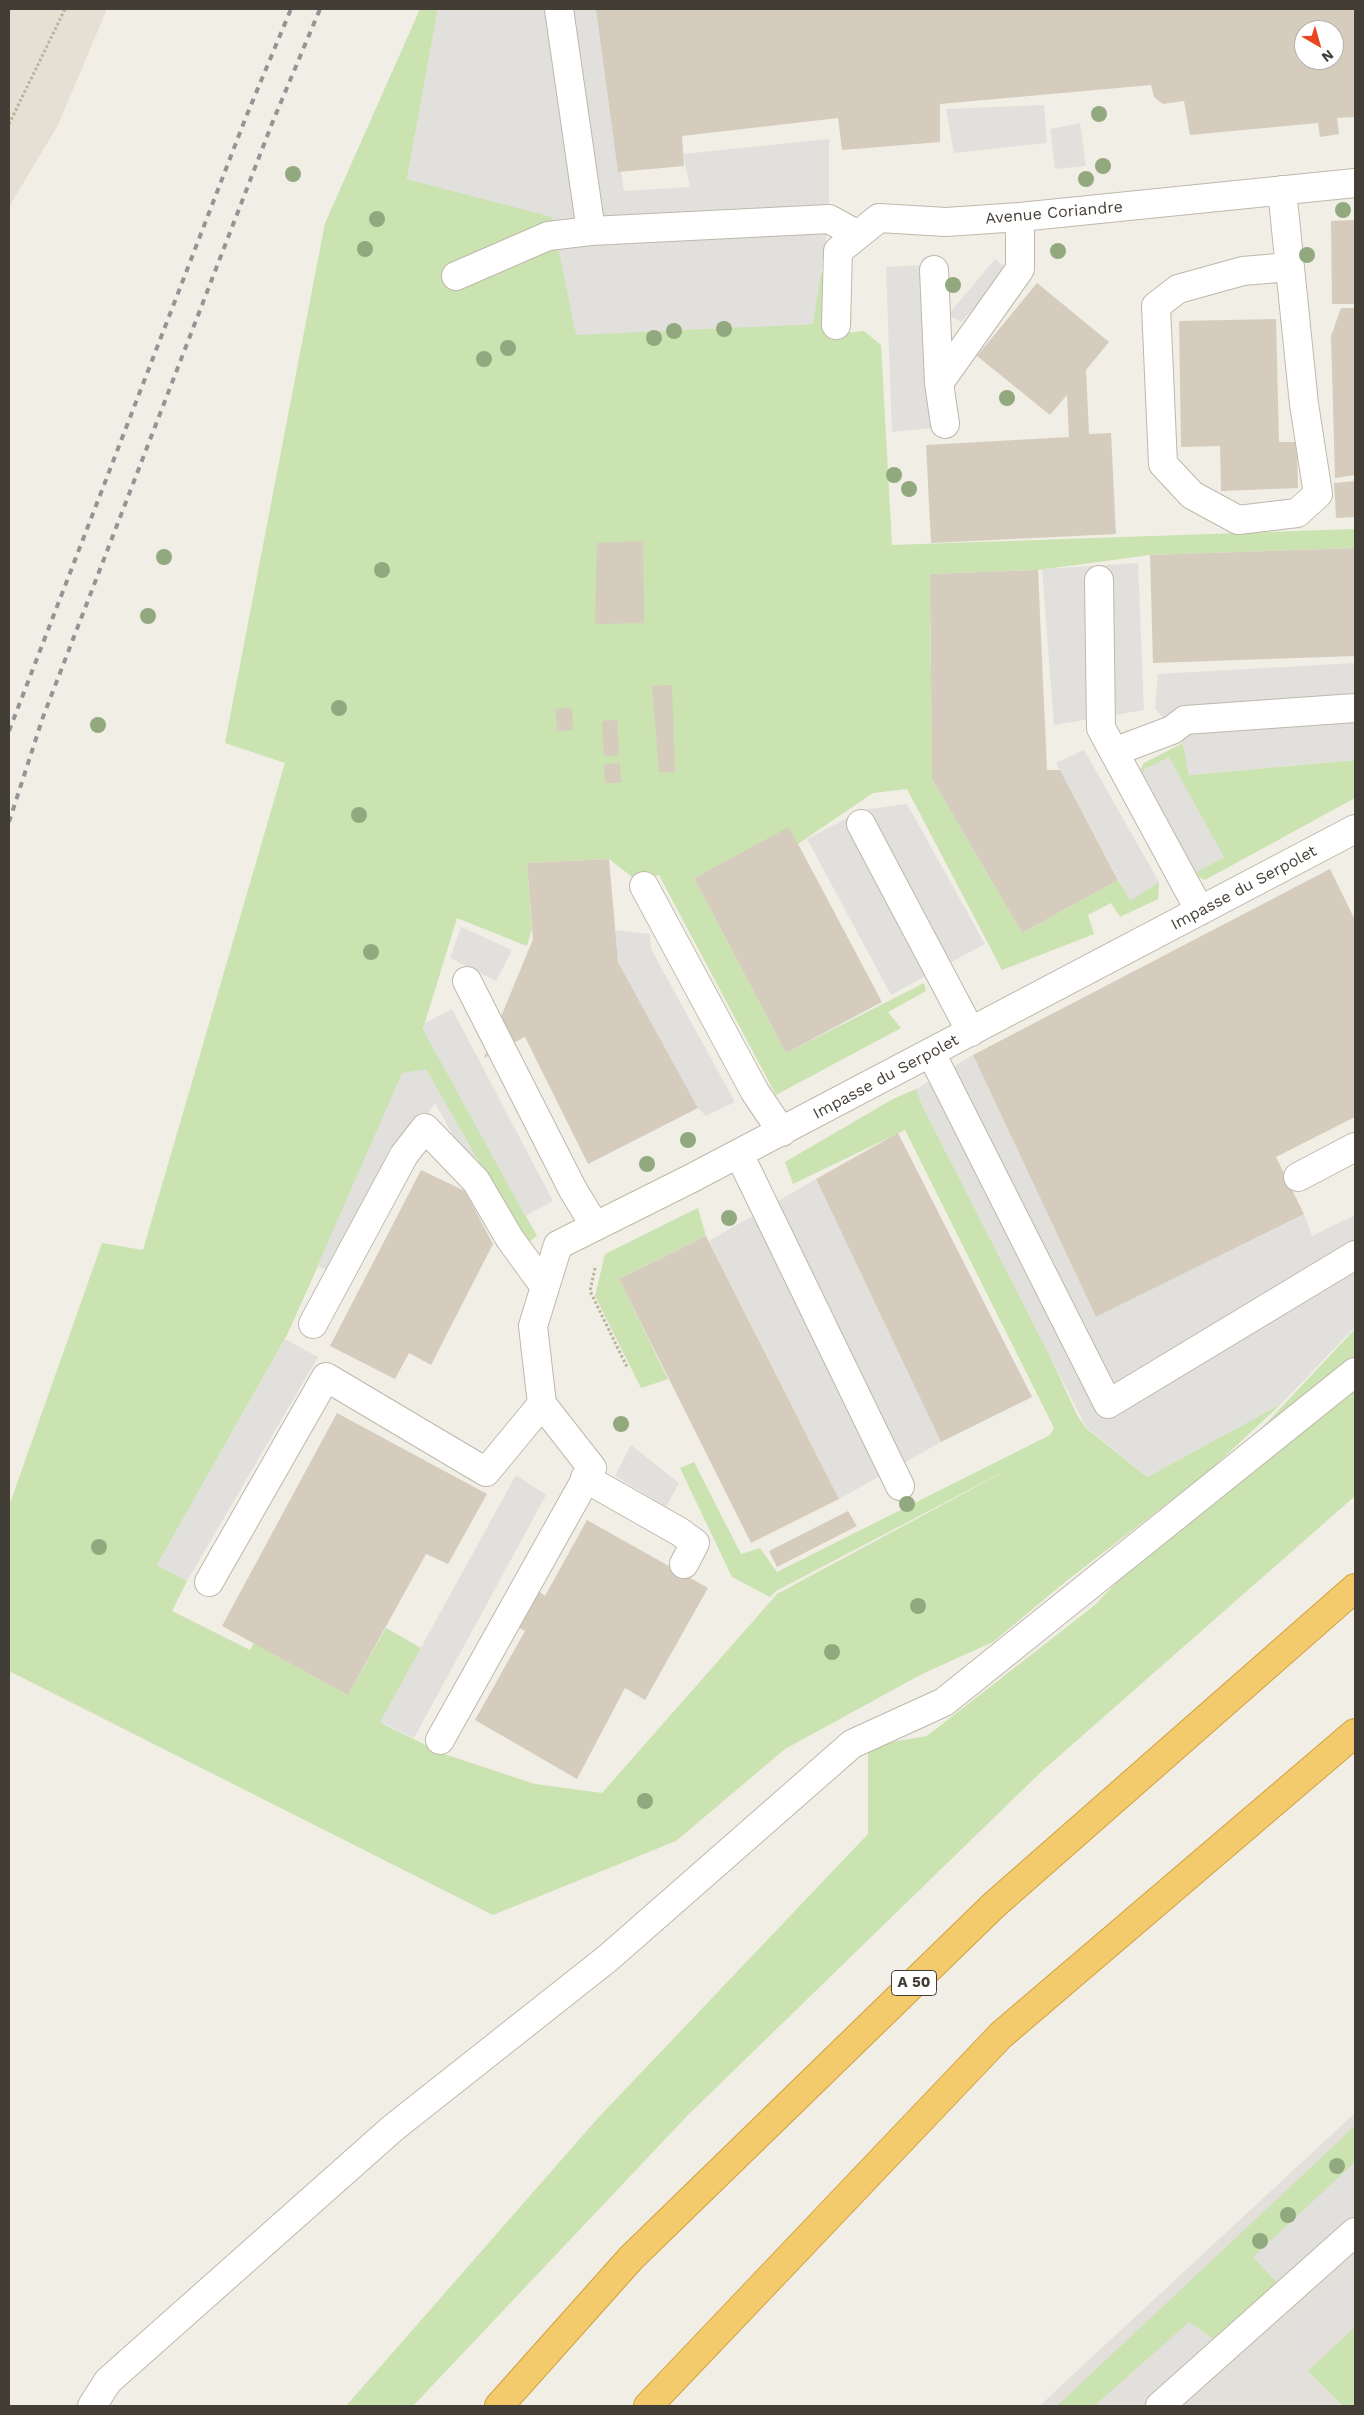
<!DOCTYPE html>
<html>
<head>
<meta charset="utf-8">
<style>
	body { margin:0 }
	#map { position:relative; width:1364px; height:2415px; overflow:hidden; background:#f1eee5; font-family:"Work Sans",sans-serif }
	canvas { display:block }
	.frame { position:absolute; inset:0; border:10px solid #433e35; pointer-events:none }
	.north { position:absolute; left:1294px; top:20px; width:50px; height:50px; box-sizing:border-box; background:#fff; border:1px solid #b4b2ae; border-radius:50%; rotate:142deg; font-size:14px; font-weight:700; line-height:20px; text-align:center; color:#433e35 }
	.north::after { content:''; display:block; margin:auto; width:18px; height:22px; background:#eb4622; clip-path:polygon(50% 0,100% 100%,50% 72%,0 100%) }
</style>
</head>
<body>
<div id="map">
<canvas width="1364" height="2415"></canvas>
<div class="frame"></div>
<div class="north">N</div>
</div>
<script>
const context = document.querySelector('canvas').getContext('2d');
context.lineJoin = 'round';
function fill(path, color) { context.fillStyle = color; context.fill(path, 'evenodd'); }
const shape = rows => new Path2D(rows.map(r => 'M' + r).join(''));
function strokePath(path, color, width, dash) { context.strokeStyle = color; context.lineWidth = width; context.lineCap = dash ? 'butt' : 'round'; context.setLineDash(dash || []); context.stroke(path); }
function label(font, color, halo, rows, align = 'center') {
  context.font = font + ' "Work Sans",sans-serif'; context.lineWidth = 4; context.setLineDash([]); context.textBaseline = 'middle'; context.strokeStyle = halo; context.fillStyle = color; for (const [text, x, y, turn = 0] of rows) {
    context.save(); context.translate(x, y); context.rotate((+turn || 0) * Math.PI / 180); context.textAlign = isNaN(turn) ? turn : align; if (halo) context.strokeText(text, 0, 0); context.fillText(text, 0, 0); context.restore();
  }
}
fill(shape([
	[9,9,107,9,58,125,9,207]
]), '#e5e0d3');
fill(shape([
	[1355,2113,1355,2406,1040,2406,1051,2395]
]), '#e3dfda');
fill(shape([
	[420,9,438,9,407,179,552,216,577,334,812,324,821,272,829,280,824,335,864,331,881,345,892,545,1355,529,1355,548,1150,555,1038,570,930,574,932,779,1022,933,1118,880,1130,900,1159,882,1158,899,1120,917,1111,903,1088,915,1094,934,1002,970,907,789,873,793,798,844,789,828,694,878,786,1053,924,983,926,991,888,1012,901,1028,776,1095,659,875,636,880,609,859,527,863,532,929,527,946,457,918,423,1029,537,1236,526,1244,426,1070,349,1197,287,1335,157,1565,187,1581,172,1611,250,1650,254,1643,348,1695,386,1628,421,1648,381,1723,444,1754,535,1784,602,1793,777,1594,1026,1460,776,1591,770,1597,732,1577,680,1468,694,1462,741,1554,760,1548,777,1572,1050,1435,1054,1428,905,1130,793,1184,785,1162,893,1099,916,1089,923,1107,1049,1354,1077,1415,1086,1428,1147,1477,1281,1404,1207,1473,1065,1582,993,1642,922,1674,785,1749,676,1841,493,1915,9,1671,9,1506,102,1243,143,1250,285,763,225,743,325,223],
	[1183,743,1189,775,1355,760,1355,798,1205,880,1193,874,1224,857,1139,772,1144,763],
	[698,1208,706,1236,619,1279,668,1379,641,1388,595,1296,605,1254],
	[1355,1329,1355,1496,1041,1772,688,2115,413,2406,346,2406,598,2118,868,1834,868,1746,927,1736,1095,1605],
	[1355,2126,1355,2162,1254,2257,1279,2285,1217,2342,1189,2322,1094,2406,1057,2406],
	[1355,2327,1355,2406,1343,2406,1308,2371]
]), '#cae3b0');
fill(shape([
	[438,9,597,9,624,191,690,187,683,154,829,139,829,219,813,324,576,335,552,217,407,179],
	[1044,105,1047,143,954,153,946,109],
	[1080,123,1086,166,1055,169,1050,129],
	[995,259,1008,269,961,322,948,315],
	[925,265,933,428,892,432,886,267],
	[1138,563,1144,710,1054,725,1042,569],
	[1355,663,1355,760,1189,775,1183,743,1155,708,1158,674],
	[1084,750,1159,882,1130,901,1056,763],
	[1169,757,1224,857,1193,874,1139,772],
	[907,804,985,944,891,995,807,839,862,810],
	[461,927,512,950,496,981,450,958],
	[615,930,650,934,651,949,735,1102,706,1116,698,1108,618,962],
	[452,1009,553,1201,525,1216,423,1029,425,1023],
	[973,1055,1096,1317,1304,1214,1312,1236,1355,1215,1355,1327,1281,1404,1147,1477,1086,1427,923,1107,916,1089],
	[426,1069,477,1159,468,1162,435,1103,410,1140,334,1271,317,1267,402,1073],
	[816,1179,941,1442,839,1499,709,1241],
	[285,1339,318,1357,187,1581,157,1565],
	[631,1445,679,1483,666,1507,615,1476],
	[516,1475,546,1495,414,1738,380,1722],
	[1355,2162,1355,2210,1279,2285,1253,2257],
	[1355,2268,1355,2315,1312,2356,1288,2332],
	[1189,2322,1217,2342,1153,2406,1139,2406,1122,2390]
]), '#e2e0dd');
fill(shape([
	[596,9,1355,9,1355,117,1337,118,1339,134,1320,137,1318,123,1190,135,1184,101,1163,104,1154,97,1151,85,940,104,940,142,842,150,838,118,682,136,684,166,618,172],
	[1304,30,1334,30,1334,60,1304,60],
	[1355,220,1355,304,1332,304,1331,221],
	[1037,283,1109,342,1086,370,1089,434,1111,433,1116,534,931,543,926,445,1069,437,1067,395,1050,415,977,356],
	[1341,308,1355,308,1355,475,1335,478,1331,336],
	[1276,319,1279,442,1297,442,1298,488,1221,491,1220,446,1181,447,1179,321],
	[1355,481,1355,517,1336,518,1334,483],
	[643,541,644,623,595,624,597,543],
	[1355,548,1355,656,1153,663,1150,555],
	[1038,570,1047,770,1060,770,1118,880,1022,933,932,779,930,574],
	[672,685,675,772,659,772,652,686],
	[572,708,573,730,557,731,556,709],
	[617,720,619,755,604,756,602,721],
	[620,763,621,783,605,783,604,764],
	[789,827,882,1002,786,1053,694,878],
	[609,859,618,962,698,1108,588,1164,525,1037,484,1058,533,939,527,863],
	[1330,869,1355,920,1355,1117,1276,1157,1304,1214,1096,1317,973,1055],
	[898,1133,1032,1397,941,1442,816,1179],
	[421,1170,465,1191,493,1244,431,1365,409,1353,395,1379,330,1346],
	[706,1236,839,1499,751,1543,619,1279],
	[337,1413,487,1494,448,1564,426,1554,348,1695,222,1626],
	[848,1511,857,1526,777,1567,769,1551],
	[587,1520,708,1588,645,1700,625,1688,577,1779,475,1720,525,1631,515,1626,536,1589,545,1596]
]), '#d5ccbe');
const minor = shape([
	[559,9,591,231,829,219,858,235],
	[1282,190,1304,404,1318,494,1297,513,1238,520,1192,495,1163,464,1156,306,1178,289,1243,271,1290,267],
	[934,270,939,383],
	[456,276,548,236,591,231],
	[836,325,838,251,879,218,946,222,1020,217,1355,183],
	[945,424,939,383,1020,269,1020,217],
	[1099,580,1101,728,1200,911],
	[1116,751,1172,730,1185,720,1355,708],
	[861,824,971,1032],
	[644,886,755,1092,782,1132],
	[467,981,573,1190,595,1226],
	[931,1053,1108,1404,1355,1255],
	[739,1154,900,1486],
	[1298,1177,1355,1147],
	[313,1324,404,1155,425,1128,476,1181,510,1239,545,1287],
	[542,1404,533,1326,558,1245,692,1178,1355,829],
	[585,1478,680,1532,695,1543,684,1564],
	[209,1582,326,1377,486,1472,542,1404],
	[440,1740,592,1468,542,1404],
	[92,2406,108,2381,393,2128,608,1958,852,1744,944,1702,1355,1372],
	[1160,2406,1355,2232]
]);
const highway = shape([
	[499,2406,631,2258,994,1905,1355,1588],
	[648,2406,1001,2035,1355,1733]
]);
strokePath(minor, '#bfb8ab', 30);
strokePath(highway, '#d2a03e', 30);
strokePath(shape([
	[9,124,65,9],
	[595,1268,590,1291,627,1367]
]), '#bcb19a', 3, [2.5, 2.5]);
strokePath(minor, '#fff', 28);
strokePath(highway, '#f3cb6d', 28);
strokePath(shape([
	[9,731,246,117,291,9],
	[9,822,43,717,273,121,320,9]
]), '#949494', 4, [6, 6]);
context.fillStyle = '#92a980';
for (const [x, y] of [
	[1099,114],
	[1103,166],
	[293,174],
	[1086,179],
	[1343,210],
	[377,219],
	[365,249],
	[1058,251],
	[1307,255],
	[953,285],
	[724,329],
	[674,331],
	[654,338],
	[508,348],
	[484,359],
	[1007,398],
	[894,475],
	[909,489],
	[164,557],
	[382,570],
	[148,616],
	[339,708],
	[98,725],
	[359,815],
	[371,952],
	[688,1140],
	[647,1164],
	[729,1218],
	[621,1424],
	[907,1504],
	[99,1547],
	[918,1606],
	[832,1652],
	[645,1801],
	[1337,2166],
	[1288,2215],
	[1260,2241]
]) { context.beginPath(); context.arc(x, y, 8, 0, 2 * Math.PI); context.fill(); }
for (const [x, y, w] of [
	[914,1983,45]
]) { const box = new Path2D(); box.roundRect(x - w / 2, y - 12.5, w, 25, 4); context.fillStyle = '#fff'; context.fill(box); strokePath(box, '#433e35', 1); }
label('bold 15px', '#433e35', null, [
	["A 50",914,1983]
]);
label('16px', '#433e35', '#fff', [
	["Avenue Coriandre",1054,213,-5],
	["Impasse du Serpolet",1244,888,-28],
	["Impasse du Serpolet",886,1077,-28]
]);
</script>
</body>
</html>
